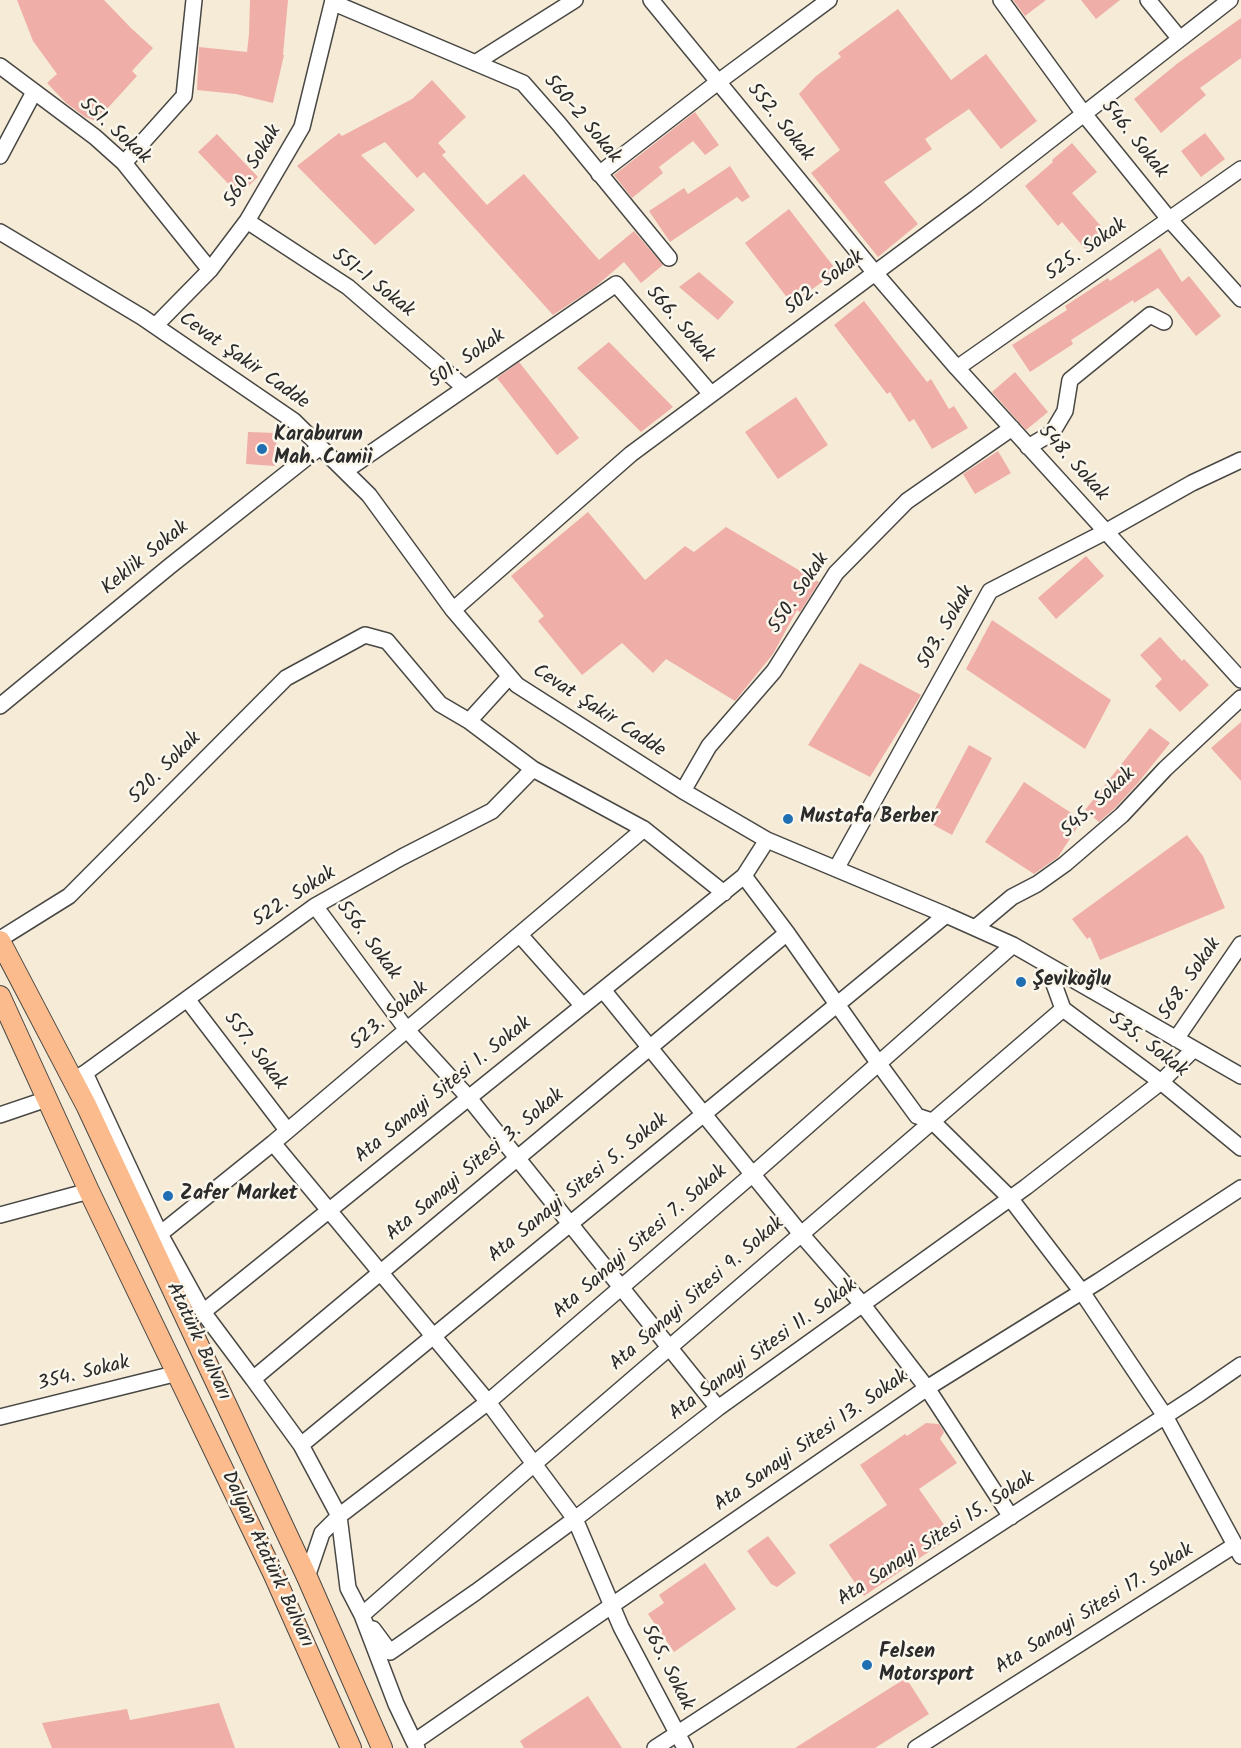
<!DOCTYPE html>
<html>
<head>
<meta charset="utf-8">
<style>
	body { margin:0 }
	canvas { display:block; background:#f5ebd6 }
</style>
</head>
<body>
<canvas width="1241" height="1748"></canvas>
<script>
const context = document.querySelector('canvas').getContext('2d');
context.lineJoin = 'round';
function fill(path, color) { context.fillStyle = color; context.fill(path, 'evenodd'); }
const shape = rows => new Path2D(rows.map(r => 'M' + r).join(''));
function strokePath(path, color, width, dash) { context.strokeStyle = color; context.lineWidth = width; context.lineCap = dash ? 'butt' : 'round'; context.setLineDash(dash || []); context.stroke(path); }
function label(font, color, halo, rows, align = 'center') {
  context.font = font + ' Kalam,sans-serif'; context.lineWidth = 5; context.setLineDash([]); context.textBaseline = 'middle'; context.strokeStyle = halo; context.fillStyle = color; for (const [text, x, y, turn = 0] of rows) {
    context.save(); context.translate(x, y); context.rotate((+turn || 0) * Math.PI / 180); context.textAlign = isNaN(turn) ? turn : align; if (halo) context.strokeText(text, 0, 0); context.fillText(text, 0, 0); context.restore();
  }
}
fill(shape([
	[17,0,104,0,131,28,153,48,132,71,137,76,96,121,85,117,66,103,47,83,57,74,33,41],
	[250,0,288,0,283,55,284,55,273,103,236,94,197,90,199,47,247,52,249,34],
	[1013,0,1046,0,1025,16],
	[1081,0,1120,0,1096,19],
	[898,9,951,80,986,54,1037,121,1001,149,969,109,925,139,932,149,884,182,918,224,878,257,811,173,840,150,799,94,815,77,841,57,838,53],
	[1241,18,1241,58,1200,88,1206,95,1161,133,1134,99,1178,63],
	[432,80,466,117,438,143,446,152,442,155,487,205,524,174,599,260,634,231,663,265,641,283,624,262,595,287,553,315,424,172,417,178,385,142,361,155,415,210,375,245,297,166,339,133,342,136,412,99],
	[695,112,719,145,705,155,693,141,659,167,663,173,632,198,614,175],
	[1205,133,1225,159,1201,177,1181,151],
	[217,134,258,177,239,195,198,152],
	[1072,143,1097,172,1072,193,1107,233,1087,251,1062,222,1058,226,1025,186,1053,162,1052,160],
	[730,166,750,197,742,202,737,197,670,242,649,211,684,188,688,194],
	[789,209,837,271,792,304,745,243],
	[1160,248,1182,282,1189,276,1221,316,1196,336,1158,288,1134,303,1133,300,1071,340,1073,344,1030,372,1012,345,1067,310,1065,306,1108,278,1110,281],
	[699,272,734,302,718,320,679,287],
	[864,301,927,382,931,379,949,409,954,406,968,428,932,449,914,419,909,422,890,392,887,394,834,325],
	[609,342,673,407,641,432,577,368],
	[519,362,579,438,557,455,497,378],
	[1015,372,1048,412,1026,430,992,392],
	[796,397,828,445,778,479,745,432],
	[248,432,277,433,275,466,246,464],
	[998,451,1011,473,975,494,963,474],
	[588,512,645,580,685,546,694,552,726,527,819,582,800,612,797,610,773,654,735,701,666,659,653,673,622,643,582,675,538,621,544,616,511,576],
	[1086,556,1104,576,1056,619,1038,598],
	[992,620,1111,700,1085,749,966,669],
	[1160,637,1182,661,1184,659,1209,685,1180,712,1155,686,1162,679,1140,655],
	[860,663,921,695,870,777,808,745],
	[1241,722,1241,781,1211,748],
	[1150,728,1170,743,1138,783,1115,808,1099,822,1085,810],
	[969,745,992,758,952,835,928,822],
	[1024,782,1082,820,1058,857,1034,874,985,842],
	[1187,835,1203,856,1225,908,1100,960,1090,937,1087,939,1072,919],
	[926,1423,939,1424,944,1432,940,1439,957,1463,919,1489,952,1536,864,1596,829,1545,887,1505,860,1465,905,1434,907,1436],
	[768,1536,796,1573,777,1587,771,1584,747,1551],
	[705,1563,736,1609,674,1652,648,1614,664,1603,659,1595],
	[906,1678,929,1714,875,1748,795,1748],
	[588,1696,622,1748,524,1748,520,1741],
	[219,1703,235,1748,52,1748,42,1723,127,1709,130,1720]
]), '#efafa8');
const minor = shape([
	[651,0,875,273,957,368,1241,680],
	[1001,0,1084,114,1169,219,1241,299],
	[1148,0,1180,39],
	[334,3,523,83,559,124,669,258],
	[475,63,575,0],
	[0,66,95,137,124,163,210,270],
	[0,156,34,92],
	[124,163,184,96,194,0],
	[599,174,718,82,829,0],
	[247,221,348,287,465,388],
	[0,232,142,317,294,421,369,495,453,610,517,685,683,791,767,840,946,915,1013,945,1241,1076],
	[155,326,210,270,247,221,302,127,333,0],
	[957,368,1241,169],
	[1028,447,1052,433,1065,411,1070,380,1150,315,1164,322],
	[345,471,616,284,711,394],
	[453,610,631,454,976,198,1230,0],
	[509,677,469,721,533,769,644,829,724,893],
	[0,706,170,566,320,447],
	[683,791,709,746,774,671,836,573,907,501,1012,428],
	[836,869,990,591,1105,532,1192,483,1241,460],
	[744,876,787,933,879,1064,917,1116,932,1121,1010,1198,1082,1292,1165,1416,1241,1556],
	[315,906,407,1030,469,1098,718,1408],
	[975,928,1012,897,1037,884,1065,864,1122,815,1165,769,1241,698],
	[520,935,583,1006],
	[0,939,69,896,286,678,365,635,387,641,440,704,469,721],
	[1047,965,1063,1009,1161,1082,1241,1148],
	[603,990,801,1234,863,1305,927,1388,1011,1517],
	[187,999,287,1130],
	[1176,1039,1241,944],
	[85,1073,160,1234,203,1312],
	[73,1080,85,1073,315,906,402,857,492,811,533,769],
	[0,1115,47,1099],
	[273,1143,488,1402,575,1519,621,1627,685,1748],
	[0,1215,89,1191],
	[150,1242,273,1143,644,829],
	[253,1379,203,1312,744,876,767,840],
	[0,1417,178,1373],
	[301,1445,253,1379,787,933],
	[307,1577,322,1533,339,1516,488,1402,753,1174,1013,945],
	[362,1615,534,1464,1063,1009],
	[373,1629,390,1652,476,1592,575,1519,718,1408,1026,1187,1161,1082,1194,1049],
	[414,1742,927,1388,1099,1281,1241,1188],
	[417,1748,396,1704,362,1615,348,1588,339,1516,301,1445,946,915],
	[655,1748,1196,1396,1241,1365],
	[916,1748,1235,1545]
]);
const major = shape([
	[0,941,87,1107,307,1577,382,1748],
	[0,996,89,1191,273,1573,351,1748]
]);
strokePath(minor, '#494845', 18);
strokePath(major, '#494845', 22);
strokePath(minor, '#fff', 15);
strokePath(major, '#fbbb8c', 20);
for (const [x, y, r, color] of [
	[262,449,6,"#1f6fb2"],
	[788,819,6,"#1f6fb2"],
	[1021,982,6,"#1f6fb2"],
	[168,1196,6,"#1f6fb2"],
	[867,1665,6,"#1f6fb2"]
]) { const dot = new Path2D(); dot.arc(x, y, r, 0, 2 * Math.PI); context.fillStyle = color; context.fill(dot); strokePath(dot, '#fbf7ec', 2); }
label('20px', '#2b2b2b', '#fbf7ec', [
	["560-2 Sokak",581,120,50],
	["552. Sokak",779,123,51],
	["551. Sokak",114,132,42],
	["546. Sokak",1133,140,51],
	["560. Sokak",254,167,-59],
	["525. Sokak",1087,251,-35],
	["551-1 Sokak",372,284,38],
	["502. Sokak",825,284,-37],
	["566. Sokak",679,325,49],
	["501. Sokak",468,360,-35],
	["Cevat Şakir Cadde",243,362,35],
	["548. Sokak",1072,464,48],
	["Keklik Sokak",146,559,-39],
	["550. Sokak",800,594,-56],
	["503. Sokak",947,628,-60],
	["Cevat Şakir Cadde",598,712,33],
	["520. Sokak",166,769,-45],
	["545. Sokak",1099,804,-43],
	["522. Sokak",295,898,-33],
	["556. Sokak",367,941,53],
	["568. Sokak",1191,980,-56],
	["523. Sokak",390,1017,-40],
	["535. Sokak",1147,1046,37],
	["557. Sokak",254,1052,53],
	["Ata Sanayi Sitesi 1. Sokak",444,1091,-39],
	["Ata Sanayi Sitesi 3. Sokak",476,1166,-40],
	["Ata Sanayi Sitesi 5. Sokak",579,1189,-39],
	["Ata Sanayi Sitesi 7. Sokak",641,1243,-41],
	["Ata Sanayi Sitesi 9. Sokak",698,1295,-41],
	["Atatürk Bulvarı",197,1342,65],
	["Ata Sanayi Sitesi 11. Sokak",764,1351,-36],
	["354. Sokak",84,1375,-14],
	["Ata Sanayi Sitesi 13. Sokak",812,1442,-35],
	["Ata Sanayi Sitesi 15. Sokak",937,1540,-33],
	["Dalyan Atatürk Bulvarı",266,1560,65],
	["Ata Sanayi Sitesi 17. Sokak",1095,1610,-32],
	["565. Sokak",666,1668,63]
]);
label('bold 20px', '#2b2b2b', '#fbf7ec', [
	["Karaburun",274,437],
	["Mah. Camii",274,460],
	["Mustafa Berber",800,819],
	["Şevikoğlu",1033,982],
	["Zafer Market",180,1196],
	["Felsen",879,1654],
	["Motorsport",879,1677]
], 'left');
</script>
</body>
</html>
